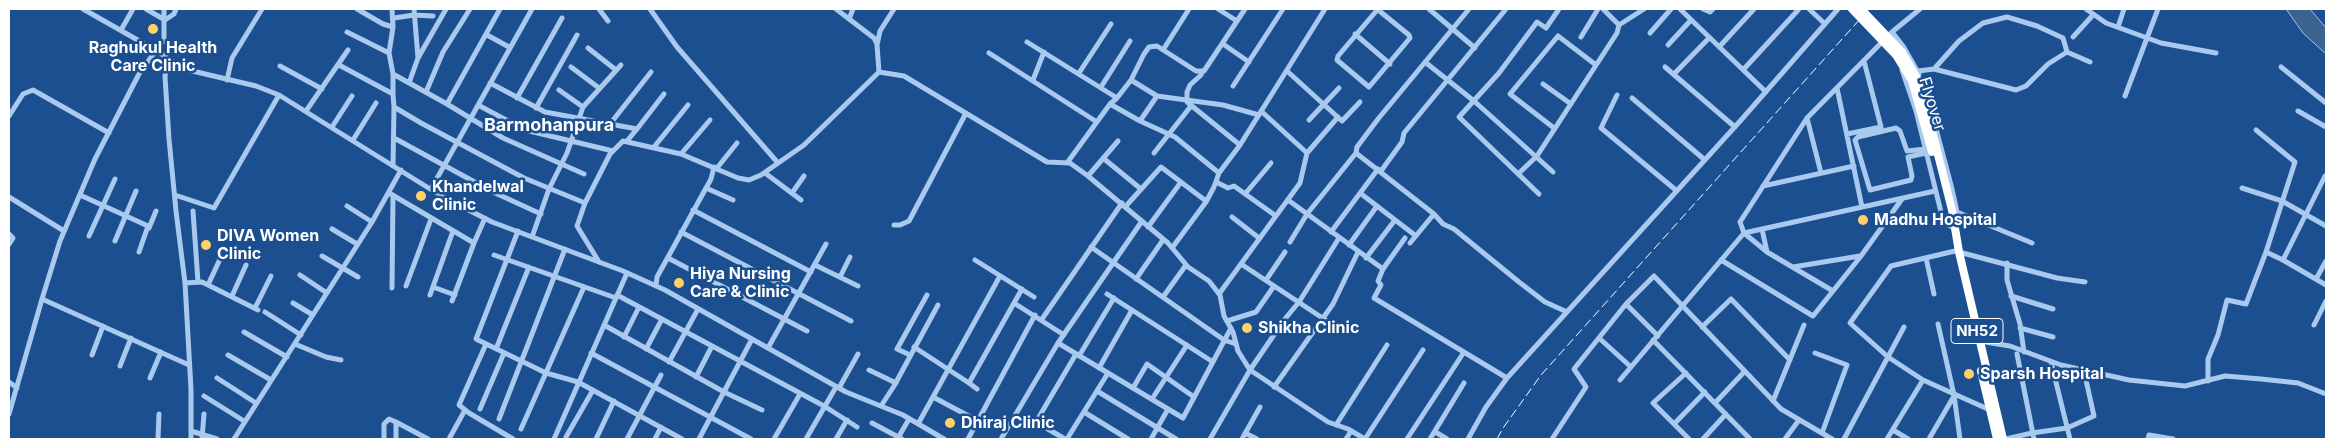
<!DOCTYPE html>
<html>
<head>
<meta charset="utf-8">
<style>
	body { margin:0 }
	#map { position:relative; width:2335px; height:448px; overflow:hidden; background:#1b4f8f; font-family:Inter,sans-serif }
	canvas { display:block }
	.frame { position:absolute; inset:0; border:10px solid #fff; pointer-events:none }
</style>
</head>
<body>
<div id="map">
<canvas width="2335" height="448"></canvas>
<div class="frame"></div>
</div>
<script>
const context = document.querySelector('canvas').getContext('2d');
context.lineJoin = 'round';
function fill(path, color) { context.fillStyle = color; context.fill(path, 'evenodd'); }
const shape = rows => new Path2D(rows.map(r => 'M' + r).join(''));
function strokePath(path, color, width, dash) { context.strokeStyle = color; context.lineWidth = width; context.lineCap = dash ? 'butt' : 'round'; context.setLineDash(dash || []); context.stroke(path); }
function label(font, color, halo, rows, align = 'center') {
  context.font = font + ' Inter,sans-serif'; context.lineWidth = 5; context.setLineDash([]); context.textBaseline = 'middle'; context.strokeStyle = halo; context.fillStyle = color; for (const [text, x, y, turn = 0] of rows) {
    context.save(); context.translate(x, y); context.rotate((+turn || 0) * Math.PI / 180); context.textAlign = isNaN(turn) ? turn : align; if (halo) context.strokeText(text, 0, 0); context.fillText(text, 0, 0); context.restore();
  }
}
const water = shape([
	[2286,9,2310,9,2326,28,2326,54,2303,33,2286,9]
]);
fill(water, '#3c6290');
strokePath(water, '#9cc4f0', 1);
strokePath(shape([
	[83,9,157,51,184,69,256,86,279,95,443,197,492,222,623,271,665,290,846,392,903,415,944,439],
	[146,9,165,20],
	[164,9,164,40,140,72,95,159,60,241,42,299,189,365],
	[357,9,383,24,393,27],
	[392,9,393,27,389,53,393,74,393,94],
	[414,9,418,58],
	[500,9,447,104,503,138,584,174],
	[599,9,608,21],
	[650,9,677,47,778,163],
	[836,9,874,38,877,44],
	[894,9,880,31,877,45,879,72,904,76,1047,162,1070,163,1088,176,1168,243,1188,267,1209,281,1220,295,1224,316,1233,332,1238,351,1250,370,1328,422,1348,429,1365,439],
	[1218,9,1237,21],
	[1377,9,1409,35,1410,38,1369,87,1337,60,1338,56,1378,9],
	[1429,9,1475,48],
	[1680,9,1766,92],
	[1703,9,1710,12,1713,9],
	[1809,9,1824,23],
	[2086,9,2106,23,2161,43,2216,53],
	[394,18,414,15,433,16],
	[849,19,853,9],
	[165,20,174,14,176,9],
	[1619,25,1644,9],
	[2118,27,2124,9],
	[121,30,133,9],
	[347,32,389,53],
	[1892,32,1903,46,1919,74],
	[1650,33,1671,9],
	[1355,34,1390,64],
	[487,35,509,47],
	[1581,37,1598,9],
	[2073,37,2093,15],
	[1027,42,1117,98],
	[1223,44,1249,62],
	[1668,45,1691,20],
	[1720,46,1754,9],
	[588,48,616,70],
	[1163,50,1189,9],
	[2067,52,2090,62],
	[989,53,1097,122],
	[167,58,165,77,169,139,176,211,185,283,191,389,191,439],
	[1425,62,1474,101,1553,172],
	[339,65,393,94,394,107,421,123,524,178,585,203,577,226,599,262],
	[280,66,322,89],
	[571,67,599,88],
	[1665,67,1735,127],
	[2281,67,2326,103],
	[1743,70,1799,9],
	[1902,70,1916,111,1943,220,1950,226],
	[1287,71,1342,121,1360,102],
	[1918,71,1934,69,1959,41,1983,23,2007,17,2037,26,2063,38,2067,52,2048,64,2026,86,2016,90,1934,69],
	[1202,72,1201,75,1190,85,1187,92,1187,102,1240,145],
	[1079,73,1111,24],
	[393,74,447,104],
	[1674,74,1709,38],
	[227,80,232,58,262,9],
	[1033,80,1044,52],
	[1131,80,1157,96,1223,105,1259,115],
	[409,83,418,58,446,9],
	[490,83,545,112,637,129,627,141],
	[1543,84,1571,104],
	[1233,86,1283,9],
	[1101,87,1130,41],
	[1837,88,1862,207],
	[559,90,583,107],
	[426,92,443,52,470,9],
	[1617,95,1601,128,1677,191],
	[2125,96,2158,9],
	[517,98,562,18],
	[1632,98,1705,160],
	[1110,104,1140,121,1175,137,1219,173],
	[478,105,525,130,613,151],
	[536,108,577,35],
	[1931,110,1952,189,1957,212,1955,221],
	[306,111,348,50],
	[1261,111,1307,153],
	[2298,111,2326,127],
	[9,116,23,94,33,90,109,133],
	[1807,118,1821,173],
	[1309,120,1339,88],
	[1140,121,1157,96],
	[610,124,651,72],
	[332,127,352,96],
	[1554,128,1510,94,1558,36,1596,65],
	[637,129,664,94],
	[2256,130,2295,162,2266,252,2283,260],
	[1847,134,1881,127,1864,61],
	[394,138,493,192,541,214],
	[353,140,376,103],
	[654,147,688,105],
	[1925,149,1907,151,1900,131,1896,128,1858,137,1855,140,1870,190,1911,180,1912,176,1908,157,1926,153],
	[1154,153,1191,106],
	[1356,153,1434,214,1443,224,1454,229,1519,282,1545,302,1567,312],
	[681,154,710,120],
	[1103,158,1141,189],
	[1067,163,1110,104,1117,98,1131,80,1144,54,1149,47,1157,46,1196,71,1204,71,1245,9],
	[393,166,394,107],
	[717,168,737,143],
	[1381,171,1402,142,1404,133,1506,9],
	[765,173,801,200],
	[1518,174,1537,156,1617,33,1619,25,1603,9],
	[1088,176,1118,141],
	[2325,176,2283,260,2326,285],
	[1216,182,1228,188,1234,186,1276,216],
	[1763,186,1854,166],
	[706,188,733,200],
	[2242,188,2282,201,2326,226],
	[431,189,532,9],
	[389,193,474,243,452,301],
	[792,193,804,176],
	[1360,193,1416,236],
	[1245,194,1271,163],
	[1539,194,1459,117,1499,73,1537,22,1546,28,1559,9],
	[80,195,148,226,139,252],
	[175,195,214,208,279,95],
	[9,197,64,231],
	[1288,200,1383,269,1378,281,1381,285,1374,298,1507,378],
	[585,203,610,154,623,141,681,154,738,178,749,180,761,175,804,145,879,72],
	[347,206,372,222],
	[1126,206,1161,167,1206,201],
	[693,210,811,272],
	[193,211,198,282],
	[1957,212,2032,243],
	[1232,217,1259,238],
	[894,225,900,225,909,221,966,113],
	[1148,227,1181,182],
	[149,228,156,211],
	[332,229,357,244],
	[1762,229,1767,252],
	[518,231,476,339,546,373,578,382,682,439],
	[681,232,851,321],
	[1331,232,1378,169],
	[9,234,13,238,9,244],
	[89,236,115,179],
	[532,237,549,189,567,153,583,107,621,65],
	[115,241,136,191],
	[1290,242,1307,214,1356,153,1357,147,1378,119,1469,9],
	[474,243,485,218],
	[1410,243,1434,214],
	[1349,245,1377,206],
	[1091,247,1224,340,1236,344],
	[1172,248,1206,202,1214,187,1219,173,1240,145,1325,9],
	[1955,251,1891,266,1850,323,1888,357,1923,380,1990,410],
	[1959,252,2057,278,2085,282],
	[494,255,616,298],
	[322,256,358,277],
	[668,258,807,331],
	[1366,258,1395,220],
	[1926,258,1934,294],
	[975,260,1034,297],
	[1721,260,1813,316,1861,256,1902,199],
	[2007,263,2007,280,2020,324,2024,352],
	[1241,264,1336,327],
	[815,265,858,286],
	[1793,267,1860,256],
	[1383,269,1405,238],
	[300,275,327,293],
	[840,277,850,257],
	[1136,279,1163,240],
	[2316,279,2326,261],
	[1266,280,1285,252],
	[185,283,202,282,258,310],
	[208,285,221,257],
	[406,286,431,219],
	[656,286,657,277,711,179,714,167],
	[433,287,455,295],
	[392,288,393,195],
	[1833,291,1767,252,1744,233,1740,222,1807,118,1892,32,1920,9],
	[1107,294,1213,362],
	[1219,294,1300,183,1307,153,1338,117],
	[430,295,453,231],
	[617,295,824,406,857,427],
	[232,296,246,265],
	[2011,296,2053,309],
	[1163,297,1186,265],
	[293,303,313,315],
	[1014,303,1022,289],
	[1626,304,1658,336],
	[255,308,271,276],
	[265,312,301,335],
	[1042,319,1122,203],
	[1227,321,1256,312,1274,286],
	[1938,324,1954,395,1960,439],
	[604,325,724,392,762,410],
	[2314,325,2326,301],
	[1702,327,1731,299,1790,360],
	[2020,328,2053,337],
	[244,332,287,357],
	[624,337,639,307],
	[1599,338,1631,367],
	[1653,340,1750,439],
	[1979,341,2010,346,2061,365,2129,380,2185,386,2225,376,2261,379,2298,383,2326,394],
	[1058,343,1183,418,1231,328],
	[295,344,326,357,341,360],
	[486,344,459,405,469,413,513,439],
	[914,347,969,383,1014,303,1064,335],
	[768,348,826,244],
	[496,349,529,267],
	[646,349,662,319],
	[591,353,751,439],
	[1815,353,1847,365,1822,433],
	[2017,354,2034,439],
	[92,355,103,326],
	[228,355,271,380],
	[910,355,897,349,927,295],
	[1079,356,1114,298],
	[669,362,698,309],
	[2051,362,2070,439],
	[120,366,131,338],
	[1099,368,1132,310],
	[869,370,896,383],
	[1686,373,1653,403,1689,439],
	[696,377,712,346],
	[150,378,161,352],
	[217,378,256,403],
	[1620,380,1744,233,1935,191],
	[2208,381,2208,359,2218,335,2227,300,2246,304,2266,252],
	[9,382,17,388],
	[969,383,977,389],
	[1274,387,1333,304,1358,252],
	[839,388,858,354],
	[1133,388,1147,364,1194,397],
	[1097,391,1176,439],
	[204,396,244,421],
	[933,397,978,421],
	[1152,399,1187,345],
	[1773,401,1804,325],
	[1715,403,1745,371],
	[881,406,894,386,938,305],
	[480,409,504,353],
	[1084,412,1128,439],
	[9,414,42,299],
	[499,419,565,249],
	[396,422,428,439],
	[872,423,902,439],
	[918,424,1000,276],
	[1674,424,1705,392],
	[1336,425,1387,345],
	[521,429,584,287],
	[1893,430,1908,439],
	[191,431,217,439],
	[1245,433,1257,439],
	[1437,433,1447,439],
	[566,437,593,390],
	[898,438,909,419],
	[158,439,159,414],
	[202,439,204,414],
	[234,439,372,222,401,170],
	[384,439,384,424,389,419,396,422,396,439],
	[449,439,465,410],
	[554,439,627,273],
	[596,439,614,401],
	[627,439,661,375],
	[655,439,661,427],
	[699,439,752,339],
	[774,439,800,394],
	[806,439,836,387],
	[836,439,847,420],
	[968,439,1035,315],
	[1001,439,1058,343,1142,221],
	[1065,439,1036,422,1076,354],
	[1067,439,1108,373],
	[1151,439,1168,409],
	[1210,439,1250,370,1284,320,1299,302,1339,238],
	[1242,439,1260,407],
	[1346,439,1351,431],
	[1365,439,1423,350],
	[1407,439,1464,352],
	[1430,439,1464,383],
	[1468,439,1486,407,1507,378,1742,119,1838,9],
	[1552,439,1586,387,1574,369,1626,304,1654,276,1781,409,1832,439],
	[1703,439,1726,414],
	[1785,439,1799,420],
	[1844,439,1904,327],
	[1887,439,1923,380],
	[1929,439,1954,396],
	[2006,439,2032,433,2067,428,2094,416,2084,371],
	[2148,439,2149,435,2173,439]
]), '#a9c9ee', 5);
strokePath(shape([
	[1902,52,1917,78,1927,111,1952,210,1959,252,2003,439],
	[1896,55,1912,81,1932,152],
	[1981,371,1997,439]
]), '#fff', 8);
strokePath(shape([
	[1497,439,1503,428,1541,375,1869,9]
]), '#fff', 1, [9, 4]);
strokePath(shape([
	[1852,9,1896,55],
	[1861,9,1902,52]
]), '#fff', 8);
for (const [x, y, r, color] of [
	[153,29,6,"#ffd166"],
	[421,196,6,"#ffd166"],
	[1863,220,6,"#ffd166"],
	[206,245,6,"#ffd166"],
	[679,283,6,"#ffd166"],
	[1247,328,6,"#ffd166"],
	[1969,374,6,"#ffd166"],
	[950,423,6,"#ffd166"]
]) { const dot = new Path2D(); dot.arc(x, y, r, 0, 2 * Math.PI); context.fillStyle = color; context.fill(dot); strokePath(dot, '#1b4f8f', 2); }
for (const [x, y, w] of [
	[1977,331,52]
]) { const box = new Path2D(); box.roundRect(x - w / 2, y - 12.5, w, 25, 4); context.fillStyle = '#1b4f8f'; context.fill(box); strokePath(box, '#fff', 1); }
label('bold 15px', '#fff', null, [
	["NH52",1977,331]
]);
label('bold 16px', '#fff', '#1b4f8f', [
	["Raghukul Health",153,48,"center"],
	["Care Clinic",153,66,"center"],
	["Khandelwal",432,187],
	["Clinic",432,205],
	["Madhu Hospital",1874,220],
	["DIVA Women",217,236],
	["Clinic",217,254],
	["Hiya Nursing",690,274],
	["Care & Clinic",690,292],
	["Shikha Clinic",1258,328],
	["Sparsh Hospital",1980,374],
	["Dhiraj Clinic",961,423]
], 'left');
label('16px', '#fff', '#1b4f8f', [
	["Flyover",1932,104,73]
]);
label('bold 18px', '#fff', '#1b4f8f', [
	["Barmohanpura",549,126]
]);
</script>
</body>
</html>
